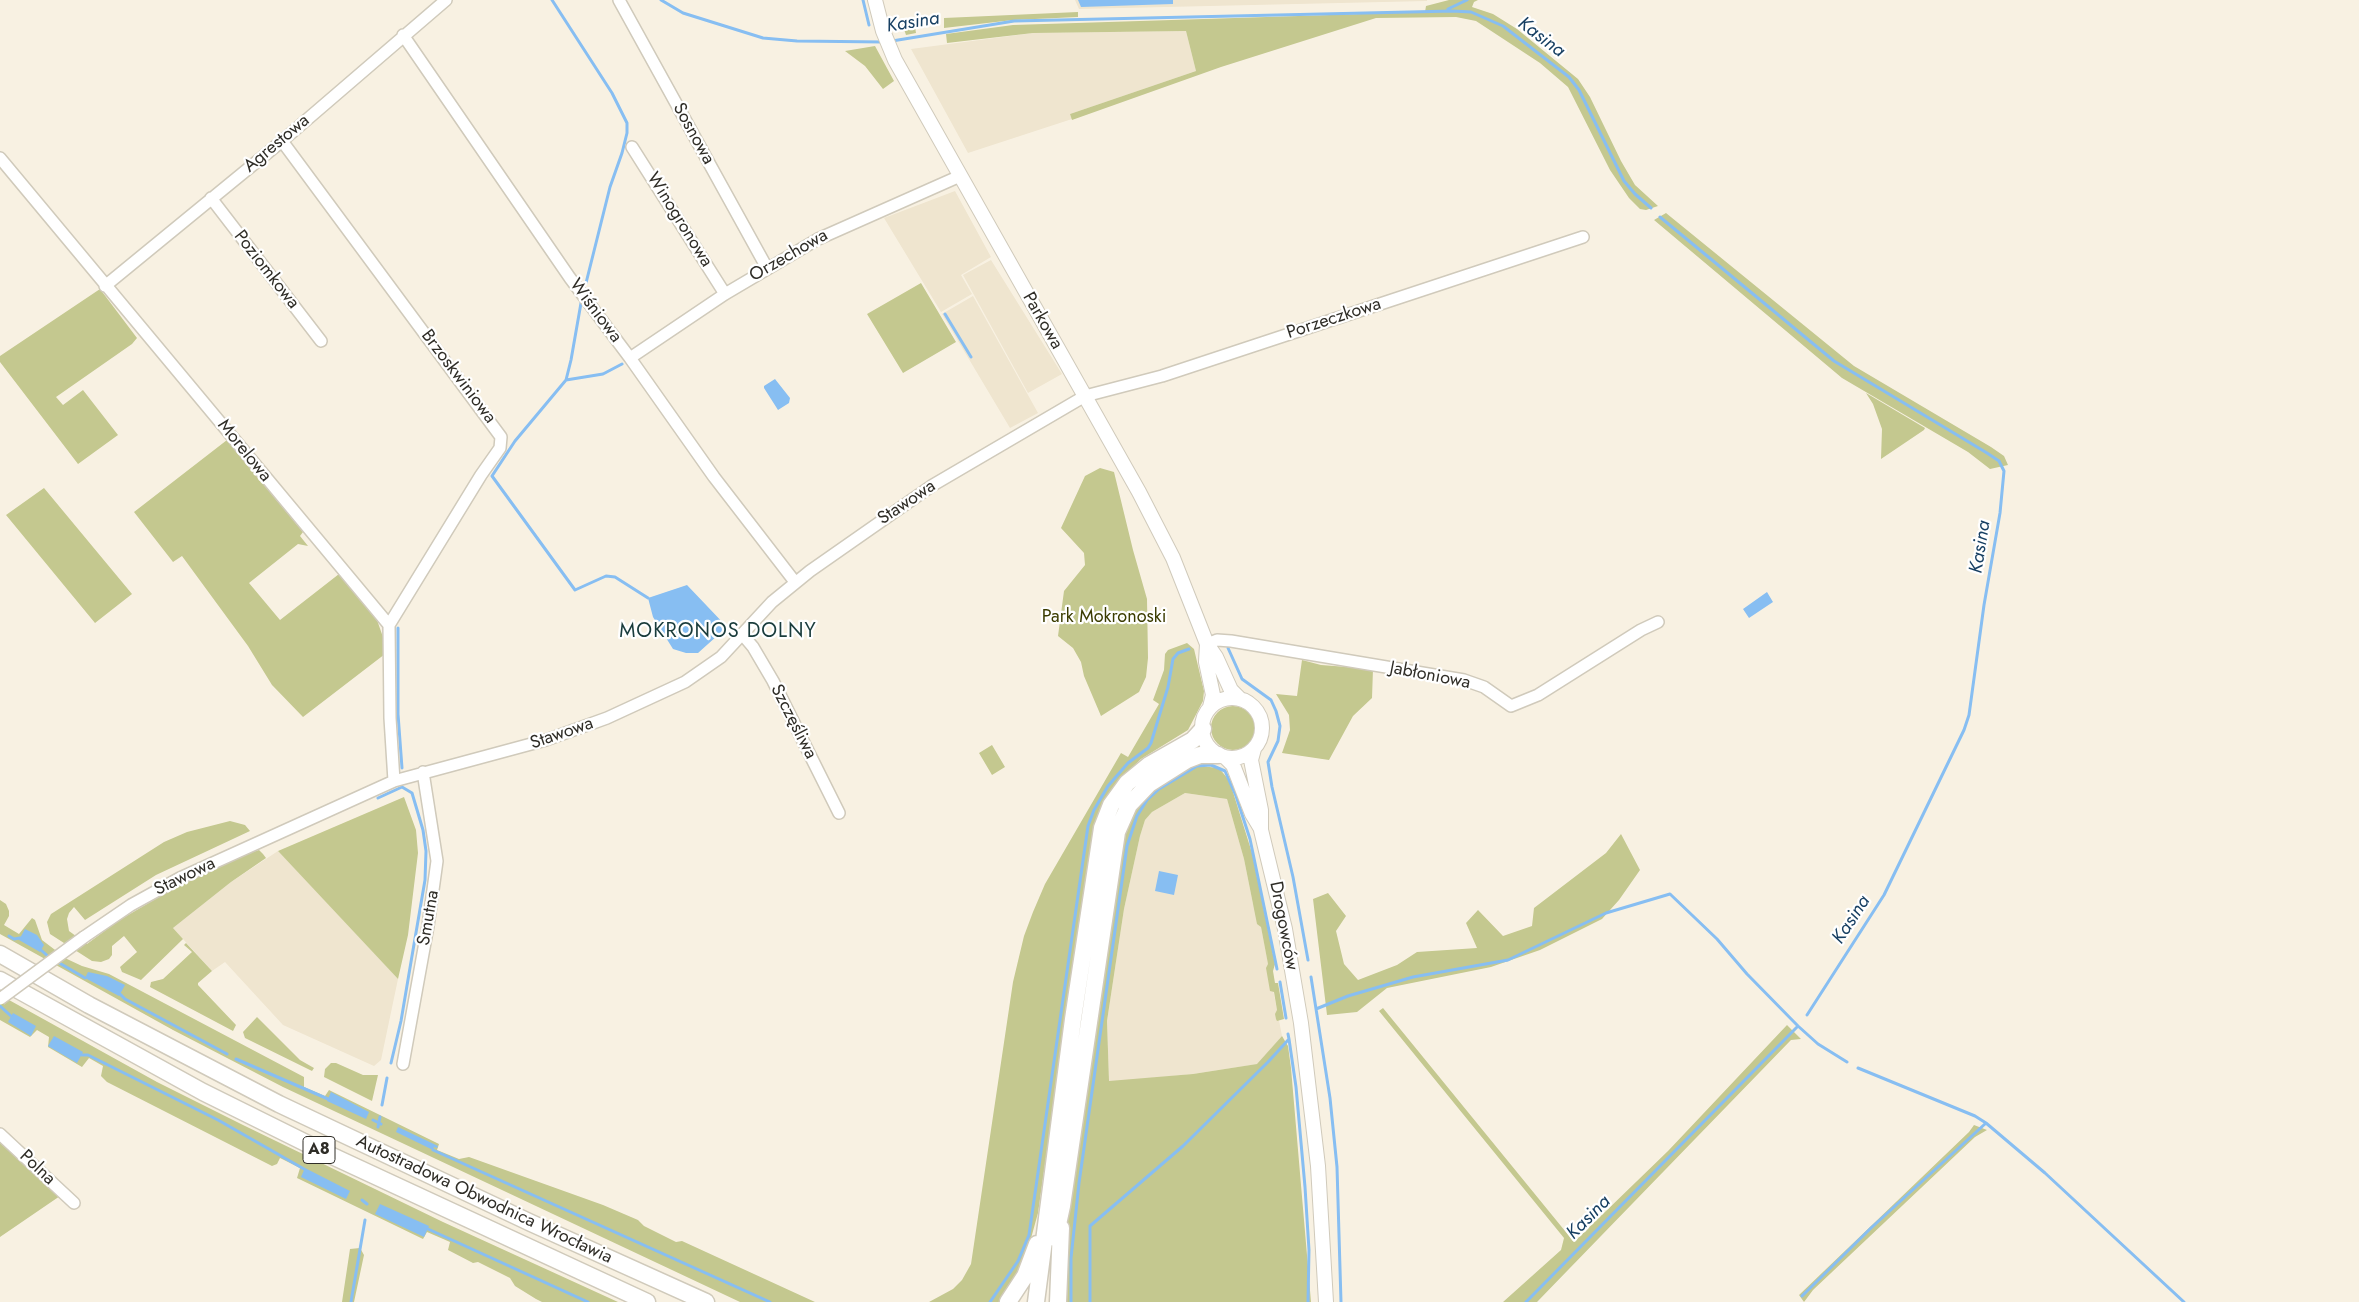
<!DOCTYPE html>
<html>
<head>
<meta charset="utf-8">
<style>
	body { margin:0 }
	canvas { display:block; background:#f8f1e2 }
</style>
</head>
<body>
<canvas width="2359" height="1302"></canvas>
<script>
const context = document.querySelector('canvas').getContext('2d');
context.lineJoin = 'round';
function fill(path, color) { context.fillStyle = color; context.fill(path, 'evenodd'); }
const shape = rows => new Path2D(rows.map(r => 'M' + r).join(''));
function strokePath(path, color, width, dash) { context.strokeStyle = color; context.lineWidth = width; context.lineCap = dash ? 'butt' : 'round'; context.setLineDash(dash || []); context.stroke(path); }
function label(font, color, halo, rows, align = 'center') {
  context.font = font + ' Jost,sans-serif'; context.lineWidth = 4.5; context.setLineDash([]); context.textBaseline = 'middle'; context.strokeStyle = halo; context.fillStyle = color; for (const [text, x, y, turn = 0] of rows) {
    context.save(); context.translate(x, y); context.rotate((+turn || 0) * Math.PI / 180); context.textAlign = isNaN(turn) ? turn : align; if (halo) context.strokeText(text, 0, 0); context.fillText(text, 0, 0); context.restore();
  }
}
fill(shape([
	[1075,0,1427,0,1427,1,1079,9],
	[1186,31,1196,71,1070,114,1072,119,968,153,911,49,1033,33],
	[955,191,991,257,961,275,972,294,941,312,884,218],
	[991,260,1062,374,1028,393,963,275],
	[973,296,1038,413,1010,428,942,314],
	[1185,793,1227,799,1244,859,1253,904,1261,927,1282,1036,1258,1064,1193,1074,1109,1082,1107,1021,1124,909,1140,836,1145,820,1152,812],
	[278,851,398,979,381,1060,374,1066,283,1025,225,962,212,971,173,928,231,882]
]), '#efe5cf');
fill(shape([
	[1449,0,1478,0,1474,2,1472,7,1493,14,1517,29,1578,79,1590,97,1621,161,1635,185,1658,206,1646,210,1640,209,1629,198,1610,170,1568,87,1540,63,1476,21,1456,17,1376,18,1221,67,1072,120,1070,114,1196,71,1186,31,1033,33,947,43,946,34,1013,25,1425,12,1426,6],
	[1078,12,1078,17,1013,20,944,28,944,18],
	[914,21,916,33,906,35,902,23],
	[875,46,894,81,883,89,865,66,845,51],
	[1666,213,1854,366,1991,447,2004,456,2008,465,1990,469,1968,452,1842,378,1654,220],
	[921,283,956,342,903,373,867,314],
	[100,289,137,338,132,344,56,397,63,405,83,390,118,435,78,464,0,362,0,356],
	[1866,393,1925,428,1924,430,1881,459,1882,429,1873,404],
	[227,440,303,532,300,536,308,546,298,544,249,583,280,620,339,574,377,620,384,640,385,654,303,717,272,685,248,646,182,556,173,562,134,512],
	[1100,468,1114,472,1133,550,1147,599,1148,658,1146,677,1139,692,1101,716,1084,676,1081,662,1073,648,1058,636,1064,591,1085,565,1084,553,1061,528,1085,476],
	[44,488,132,594,95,623,6,515],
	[1187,643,1194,649,1204,691,1203,701,1188,730,1141,759,1118,781,1102,805,1093,830,1038,1213,1025,1260,1001,1302,929,1302,953,1289,962,1280,971,1264,1013,982,1024,936,1033,912,1045,884,1121,753,1128,757,1159,704,1153,700,1164,670,1165,654,1168,650],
	[1302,660,1321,665,1373,669,1372,698,1353,716,1329,760,1282,753,1290,730,1289,715,1276,694,1297,696],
	'1211 728a22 22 0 1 1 44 0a22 22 0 1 1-44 0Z',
	[992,745,1005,767,992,775,979,753],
	[1200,766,1219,768,1228,779,1233,792,1252,853,1275,964,1273,971,1275,983,1278,983,1284,1019,1277,1021,1276,1019,1275,1014,1277,1010,1274,992,1270,991,1266,968,1268,964,1261,927,1257,924,1244,859,1227,799,1185,793,1152,812,1145,820,1140,836,1124,909,1107,1021,1109,1081,1193,1074,1257,1064,1282,1036,1288,1046,1291,1068,1311,1302,1063,1302,1067,1215,1119,849,1131,814,1145,796,1187,767,1190,770],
	[404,797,416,830,418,853,408,935,398,979,278,851],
	[230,821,245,825,250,831,156,875,85,920,74,907,69,913,67,919,69,931,87,944,118,921,176,887,246,854,259,850,263,854,266,858,231,882,173,928,183,939,141,980,122,972,120,967,137,952,124,936,112,946,112,955,109,959,101,962,92,961,50,934,47,922,51,914,164,842,187,832],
	[1621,834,1640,870,1619,900,1602,919,1540,950,1491,967,1387,988,1357,1012,1327,1015,1313,899,1328,893,1346,916,1336,931,1344,964,1358,980,1397,965,1417,952,1477,948,1466,923,1478,910,1503,936,1532,926,1534,908,1606,853],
	[0,900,6,904,9,911,9,916,4,925,19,934,32,918,35,920,42,940,67,959,82,966,109,974,304,1077,304,1087,325,1096,329,1090,333,1092,439,1144,437,1150,459,1159,469,1157,603,1205,638,1220,644,1226,676,1242,682,1241,815,1302,740,1302,283,1087,173,1030,0,934],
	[186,943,212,971,198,983,198,985,236,1025,233,1031,150,987,151,982,163,979,192,952,184,945],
	[0,995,157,1082,243,1125,443,1222,618,1302,542,1302,536,1299,515,1286,510,1278,478,1262,473,1263,448,1250,450,1242,427,1232,423,1239,297,1178,300,1168,280,1158,277,1164,272,1166,107,1082,101,1076,103,1066,89,1058,82,1067,48,1047,49,1037,37,1030,30,1037,0,1020],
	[1383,1008,1574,1242,1668,1151,1787,1025,1801,1039,1791,1040,1537,1302,1503,1302,1561,1250,1564,1238,1379,1011],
	[257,1017,300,1060,314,1068,312,1071,245,1038,243,1032],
	[331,1063,336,1063,363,1075,378,1075,372,1101,324,1077,325,1069],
	[1974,1125,1987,1130,1975,1137,1813,1290,1804,1302,1799,1295,1969,1132],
	[0,1138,60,1196,0,1237],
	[360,1248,364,1255,354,1302,342,1302,350,1249]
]), '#c4c88f');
fill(shape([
	[1078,0,1173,0,1173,4,1081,7],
	[775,379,790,398,789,403,778,410,764,388,764,386],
	[687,585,727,627,698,653,686,653,673,649,653,617,648,598],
	[1767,592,1773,602,1749,618,1743,609],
	[1159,871,1178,875,1174,895,1155,891],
	[25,929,37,935,44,945,40,952,19,940],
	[88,972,107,976,125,985,119,996,85,978],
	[13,1013,36,1026,31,1036,8,1022],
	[54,1036,83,1052,77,1063,48,1046],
	[331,1092,369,1112,366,1119,327,1101],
	[398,1127,438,1146,437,1148,434,1147,433,1150,396,1132],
	[305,1168,350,1191,346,1199,301,1177],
	[380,1204,429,1226,424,1237,375,1214]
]), '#87bef2');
strokePath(shape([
	[552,0,612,93,627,123,627,133,622,153,610,187,586,283],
	[661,0,683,13,763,38,797,41,883,42],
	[863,0,869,25],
	[1448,9,1467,0],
	[892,41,1014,21,1453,11,1471,12,1503,26,1569,77,1579,90,1624,181,1635,194,1651,208],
	[1660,217,1834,361,1987,453,1999,461,2004,471,2000,513,1984,605,1969,715,1964,730,1884,895,1807,1015],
	[581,303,571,360,566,380,515,441,492,476,575,590,606,576,615,577,648,598],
	[945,314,971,357],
	[566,380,603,374,622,364],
	[398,628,398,714,402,768],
	[1228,648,1242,679,1271,700,1276,711,1280,726,1278,741,1268,762,1272,787,1293,877,1308,960],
	[378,798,402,787,412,793,423,830,426,851,425,880,412,956,401,1021,391,1063],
	[9,936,14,939,20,938],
	[41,950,50,958],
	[56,961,85,978],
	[1311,977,1330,1098,1337,1167,1341,1302],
	[1280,982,1286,1018],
	[120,994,125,999,227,1054],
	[0,1006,11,1016],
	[1316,1009,1348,996,1413,977,1508,960,1606,913,1670,894,1717,939,1747,974,1798,1026,1818,1044,1847,1062],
	[1289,1039,1296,1087,1305,1187,1309,1250,1308,1302],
	[82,1055,88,1055,218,1120,304,1169],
	[236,1059,328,1099],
	[1858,1068,1975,1116,1986,1123,2045,1173,2184,1302],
	[382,1105,387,1078],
	[373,1120,381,1124],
	[378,1127,380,1117],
	[433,1150,770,1302],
	[362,1200,367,1204],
	[428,1229,588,1302],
	[1802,1296,1871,1228,1986,1123],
	[351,1302,365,1220],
	[990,1302,1018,1261,1029,1235,1088,826,1094,810,1108,786,1128,763,1148,748,1151,743,1168,687,1173,659,1178,653,1189,649],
	[1071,1302,1071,1258,1079,1183,1127,846,1137,816,1147,800,1159,789,1197,766,1211,765,1225,771,1236,796,1250,839,1277,969],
	[1090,1302,1090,1226,1183,1146,1268,1062,1289,1039,1288,1034],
	[1526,1302,1798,1026]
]), '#87bef2', 3);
const minor = shape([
	[619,0,767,268],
	[403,35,570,278,630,358,714,477,795,582],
	[282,141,501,437,500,448,481,475,389,625],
	[632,147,725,294],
	[0,158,389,625,390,718,394,781],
	[211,198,321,341],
	[105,286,282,141,446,0],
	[630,358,725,294,818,239,960,176],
	[742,634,753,647,773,681,839,813],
	[1207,644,1217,640,1231,641,1464,680,1484,687,1511,706,1538,695,1641,630,1658,622],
	[84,937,131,905,180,878,394,781,546,740,607,718,685,682,721,657,772,602,810,571,933,485,1085,396,1162,376,1583,237],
	[403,1064,428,926,437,861,423,772],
	[0,1134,74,1203]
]);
const major = shape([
	[875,0,883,31,895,60,1139,492,1173,558,1207,644,1216,657,1231,690,1239,698],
	[1207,644,1206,662,1213,695,1210,707],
	'1202 728a30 30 0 1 1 60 0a30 30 0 1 1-60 0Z',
	[1254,749,1251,760,1261,810,1261,830,1285,929,1301,1023,1318,1166,1326,1302],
	[1226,758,1233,765,1252,814,1261,829]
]);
const highway = shape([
	[0,954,89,1005,279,1104,531,1223,706,1302],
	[0,980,203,1092,330,1155,647,1302],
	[1055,1238,1062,1206,1117,832,1129,805,1149,784,1187,760,1200,755,1218,755],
	[1008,1302,1025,1276,1037,1244],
	[1036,1302,1073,1019,1102,828,1111,805,1127,783,1149,765,1193,740,1203,729],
	[1058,1302,1061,1228]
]);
strokePath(minor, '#d0cabb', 14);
strokePath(major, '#d0cabb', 16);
strokePath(highway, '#d0cabb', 19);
strokePath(minor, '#fff', 11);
strokePath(major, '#fff', 14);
strokePath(highway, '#fff', 16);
const minorBridge = shape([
	[0,999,84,937]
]);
strokePath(minorBridge, '#d0cabb', 14, []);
strokePath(minorBridge, '#fff', 11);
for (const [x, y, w] of [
	[319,1150,32]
]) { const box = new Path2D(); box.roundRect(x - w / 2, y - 13.5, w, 27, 4); context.fillStyle = '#fff'; context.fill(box); strokePath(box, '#2f2d27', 1); }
label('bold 16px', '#2f2d27', null, [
	["A8",319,1150]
]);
label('18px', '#2f2d27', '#fff', [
	["Sosnowa",693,134,61],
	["Agrestowa",277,144,-40],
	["Winogronowa",679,220,58],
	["Orzechowa",789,256,-30],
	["Poziomkowa",266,270,52],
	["Wiśniowa",595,311,53],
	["Porzeczkowa",1334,319,-18],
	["Parkowa",1042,321,60],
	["Brzoskwiniowa",458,377,53],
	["Morelowa",244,451,51],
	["Stawowa",907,503,-34],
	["Jabłoniowa",1430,676,11],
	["Szczęśliwa",793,722,63],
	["Stawowa",562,734,-19],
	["Stawowa",185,877,-26],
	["Smutna",429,918,-80],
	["Drogowców",1283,926,79],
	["Polna",37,1168,43],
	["Autostradowa Obwodnica Wrocławia",484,1200,25]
]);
label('18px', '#3b3c01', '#fff', [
	["Park Mokronoski",1104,618]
]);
label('italic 19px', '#173f62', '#fff', [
	["Kasina",913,23,-9],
	["Kasina",1541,38,37],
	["Kasina",1981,547,-81],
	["Kasina",1852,920,-57],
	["Kasina",1589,1218,-45]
]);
context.letterSpacing = '1px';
label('20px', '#1a3c3c', '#fff', [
	["MOKRONOS DOLNY",718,632]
]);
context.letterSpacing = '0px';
</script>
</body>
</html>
